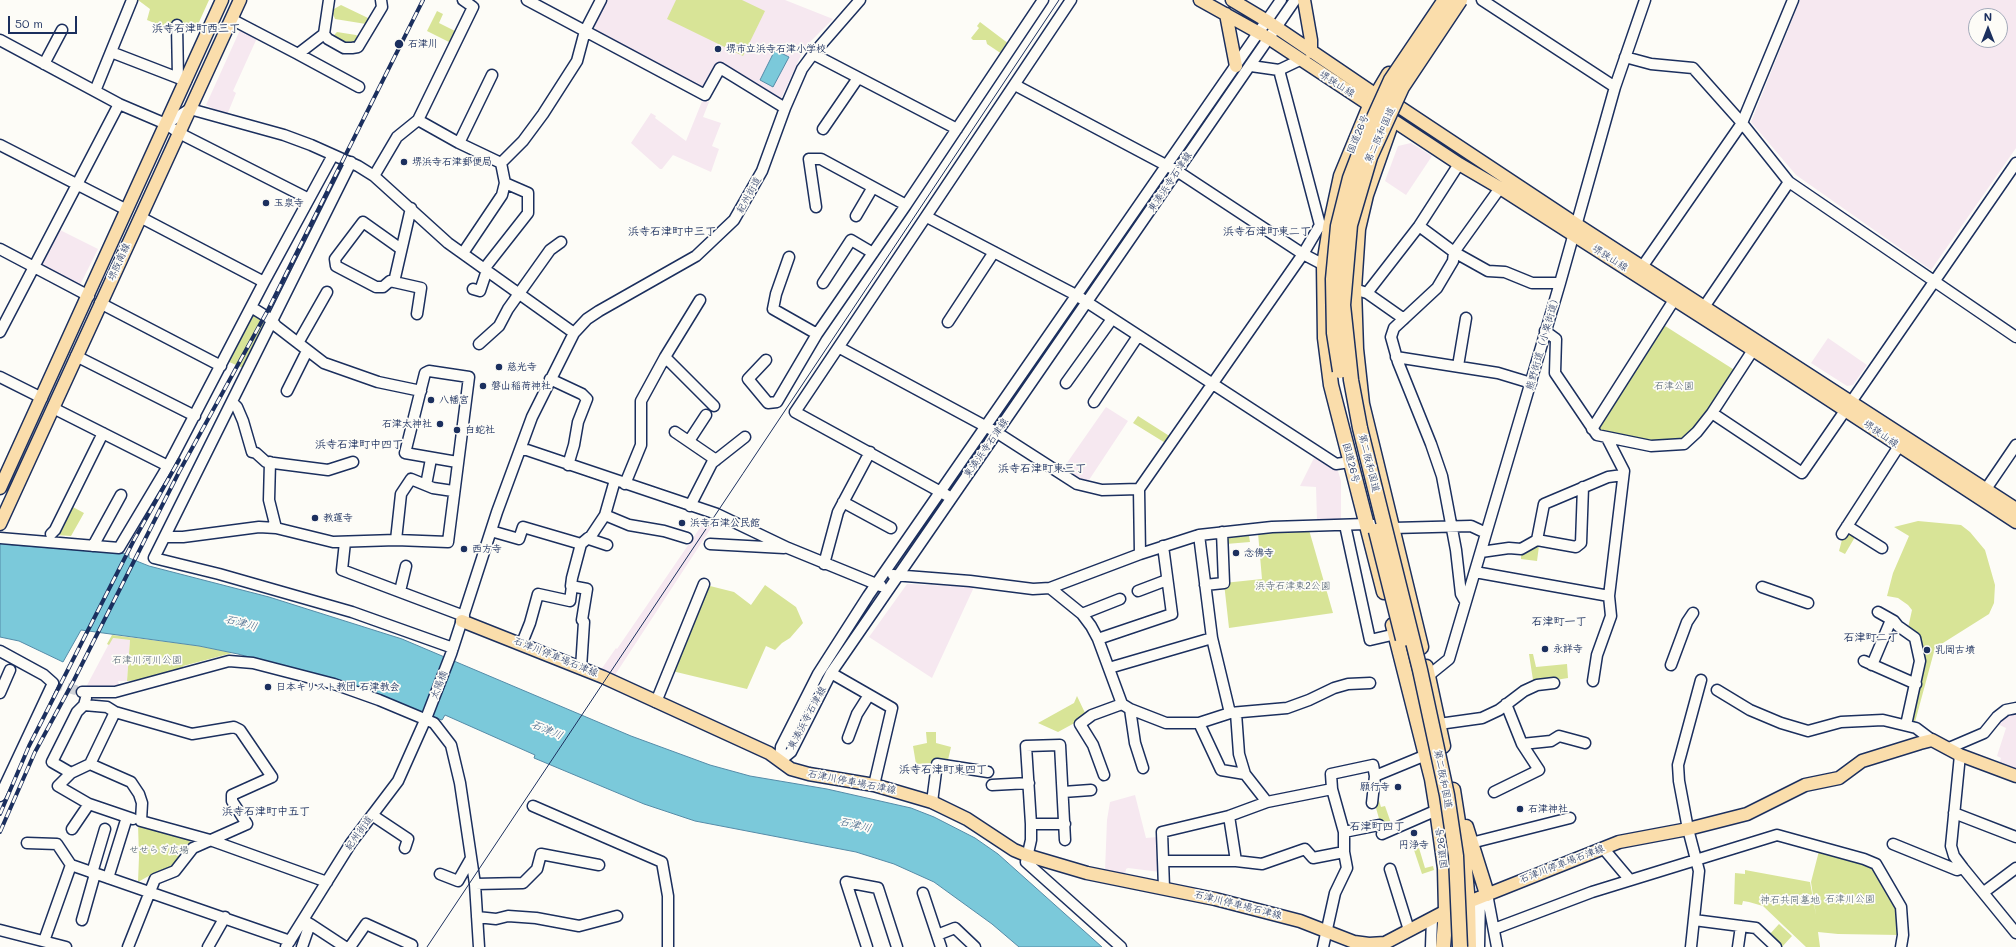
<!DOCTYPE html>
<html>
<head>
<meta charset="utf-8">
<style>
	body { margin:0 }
	#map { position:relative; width:2016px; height:947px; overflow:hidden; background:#fdfcf7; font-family:Mali,sans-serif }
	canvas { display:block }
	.north { position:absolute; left:1968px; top:8px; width:40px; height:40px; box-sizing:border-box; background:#fdfcf7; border:1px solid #a3aaba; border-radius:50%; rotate:0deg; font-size:11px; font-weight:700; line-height:16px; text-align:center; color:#1b2f5e }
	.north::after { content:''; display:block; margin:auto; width:14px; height:18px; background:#1b2f5e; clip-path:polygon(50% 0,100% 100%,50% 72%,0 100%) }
	.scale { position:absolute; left:8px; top:16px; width:69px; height:18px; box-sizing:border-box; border:2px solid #1b2f5e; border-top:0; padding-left:5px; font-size:12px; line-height:14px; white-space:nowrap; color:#1b2f5e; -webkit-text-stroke:3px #fdfcf7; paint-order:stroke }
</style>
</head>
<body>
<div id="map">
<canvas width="2016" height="947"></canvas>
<div class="north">N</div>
<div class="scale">50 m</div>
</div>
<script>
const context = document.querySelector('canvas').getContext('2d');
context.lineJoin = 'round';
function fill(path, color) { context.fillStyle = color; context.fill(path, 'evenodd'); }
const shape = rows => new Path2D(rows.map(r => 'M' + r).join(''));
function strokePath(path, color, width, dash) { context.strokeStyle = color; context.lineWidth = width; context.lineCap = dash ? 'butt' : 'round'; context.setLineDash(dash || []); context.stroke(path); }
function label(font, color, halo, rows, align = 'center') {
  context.font = font + ' Mali,"Klee One",sans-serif'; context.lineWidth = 3.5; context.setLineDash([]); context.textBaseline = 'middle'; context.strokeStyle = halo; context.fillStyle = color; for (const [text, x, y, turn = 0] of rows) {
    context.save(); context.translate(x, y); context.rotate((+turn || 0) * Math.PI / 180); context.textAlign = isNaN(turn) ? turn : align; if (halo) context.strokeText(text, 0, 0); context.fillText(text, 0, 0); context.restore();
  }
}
fill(shape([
	[607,0,785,0,833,19,811,41,802,53,780,101,720,65,704,88,596,30,594,24],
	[1800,0,2016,0,2016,148,1931,270,1796,175,1751,122],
	[1976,16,2000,16,2000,40,1976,40],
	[240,30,257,38,233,91,236,93,227,115,206,105],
	[703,99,709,102,703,117,721,123,712,146,719,149,711,172,673,155,662,169,660,169,631,143,651,113,656,116,655,118,686,141],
	[1411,143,1432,156,1406,195,1385,181,1398,146],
	[58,229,98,249,79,287,43,268,41,263],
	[1828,338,1867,365,1853,385,1847,386,1811,363],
	[1106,407,1128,421,1087,483,1075,478,1062,470],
	[1315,456,1338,471,1341,481,1341,521,1317,520,1316,487,1300,486],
	[706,519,715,522,613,678,600,671,616,648,617,649],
	[907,584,974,587,932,678,869,637],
	[112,638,130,640,127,681,118,681,120,688,85,689],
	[2016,710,2016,768,2015,771,1999,764,2001,758,1997,756,2006,728,1995,723,2000,717],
	[1135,795,1146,838,1158,837,1160,872,1128,868,1126,869,1125,875,1105,871,1107,820,1110,802]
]), '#f6e8f0');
fill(shape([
	[138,0,209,0,195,31,185,27,179,41,174,31,147,20,150,9],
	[676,0,742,0,765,11,743,56,667,19],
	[341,5,368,18,369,23,366,24,335,19,333,14,334,9],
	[437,11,443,14,439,23,457,32,451,43,427,31],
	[980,22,1009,44,1002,54,987,44,986,40,973,40,971,38,979,28,977,26],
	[337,32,356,35,359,37,359,42,349,45,332,37],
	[255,314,264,319,265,323,243,368,227,361,251,315],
	[1662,324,1736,371,1709,413,1683,440,1652,443,1607,435,1595,428],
	[1138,416,1171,437,1167,444,1133,423],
	[71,506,84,513,71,536,56,535],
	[1918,521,1961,525,1970,532,1985,550,1995,585,1994,603,1989,614,1935,648,1915,722,1912,722,1915,713,1912,705,1920,685,1908,628,1912,610,1908,605,1898,598,1887,596,1893,573,1909,536,1894,527],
	[1309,530,1333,613,1229,628,1224,583,1262,579,1258,533],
	[1849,534,1855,537,1845,554,1839,551,1843,536],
	[1249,536,1250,542,1226,544,1225,538],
	[1534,545,1539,546,1537,561,1521,559,1521,553],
	[706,585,734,592,751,605,765,585,796,607,803,623,790,638,782,643,775,650,766,646,747,689,672,671],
	[112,635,199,646,232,653,183,666,184,669,141,680,127,681,130,640,113,638,109,645,107,644],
	[1529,654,1533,654,1536,667,1567,664,1568,678,1537,683,1533,680],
	[1077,696,1086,715,1080,720,1058,732,1038,723,1074,703],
	[926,732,936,732,936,743,951,747,948,760,945,762,935,759,933,763,916,764,913,746,927,743],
	[1376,791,1381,807,1385,806,1392,826,1382,829,1376,808],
	[138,824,189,839,190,843,172,866,154,873,138,882,139,857],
	[1419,848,1425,868,1433,866,1434,870,1422,874,1414,850],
	[1819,851,1872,867,1896,908,1900,935,1838,934,1818,932,1820,947,1806,947,1763,906,1749,902,1743,901,1742,905,1734,904,1735,873,1745,874,1745,870,1810,882,1816,915,1811,882],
	[1779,924,1792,936,1782,947,1769,935]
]), '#d8e497');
const water = shape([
	[775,50,789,57,773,87,760,80,775,50],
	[0,542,12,545,129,554,129,558,149,566,269,597,402,639,631,736,710,765,750,776,827,789,911,808,934,817,975,838,998,854,1102,947,1019,947,992,924,934,882,894,864,856,852,695,821,644,804,534,758,535,755,445,715,442,720,318,676,238,654,199,646,81,630,63,662,19,641,0,637,0,542]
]);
fill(water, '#7bc9da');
strokePath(water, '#558ba8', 1);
strokePath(shape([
	[53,683,82,692]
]), '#d0d3d8', 10, [10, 5]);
const minor = shape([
	[329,0,324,34,328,39,344,48,352,48,358,47,382,7,381,0],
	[527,0,705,95,720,68,785,108],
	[1482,0,1615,87],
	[231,19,298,54,324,34],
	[177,25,178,78],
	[0,40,119,104,166,124,190,109,284,135,311,145,358,166,374,176,448,243,574,333],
	[111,52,186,81],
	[298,54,359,87],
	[813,54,957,129],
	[1625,57,1651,64,1693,68,1742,123,1789,182,2016,337],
	[44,64,62,30],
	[1251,66,1279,70,1300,60],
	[1279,70,1320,225,1325,226],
	[1015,85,1177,171,1303,254,1324,265],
	[95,91,132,0],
	[418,120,459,143,501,163],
	[166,124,179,133,309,199],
	[823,129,858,78],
	[459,143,492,75],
	[0,145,127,210],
	[351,162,154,558,219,574,352,612,453,648],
	[501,163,523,141,543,114,577,61,585,31,601,0],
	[374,176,397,137,418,120,473,7,463,0],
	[816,207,809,159,821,159,906,205,1043,0],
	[856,216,873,187],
	[140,217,264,282],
	[927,217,1076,295,1336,464,1350,462],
	[1419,226,1454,252,1488,271,1505,272,1532,283,1560,283],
	[0,249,89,296],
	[401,249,363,222,335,259,336,266,376,287,383,287,390,281,421,288,417,314],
	[463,253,502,195,505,183,501,163],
	[789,257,776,294,773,309,817,334],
	[1642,267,1742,123,1793,0],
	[484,269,528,213,528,193,505,183],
	[394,282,411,208],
	[823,283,851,240,873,253],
	[473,289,480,291,487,270],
	[1354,289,1367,293,1419,226,1459,164],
	[1367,293,1404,319],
	[100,303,221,366],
	[251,307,272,320,276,326,324,363,378,382,421,391],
	[1704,307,1789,182],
	[948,322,994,252],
	[1545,331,1556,339,1555,373,1597,435,1651,446,1684,444,1697,432,1712,413],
	[0,332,119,104],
	[298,343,327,292],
	[479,344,499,326,508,309,550,250,561,242],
	[840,348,996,432,1077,484,1102,490,1139,489],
	[1753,350,1712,413,1802,473,2016,163],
	[76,356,195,416],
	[665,357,714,406],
	[1396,357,1498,373,1531,383],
	[766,360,748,379,768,403,777,402,817,334,906,205],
	[1458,366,1466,318],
	[0,377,42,398],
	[550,379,582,394,587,399,578,422,574,445,568,465],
	[1066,383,1112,319],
	[287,391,307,351],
	[232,402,237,407,243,421,252,452,256,453,266,462,328,470,353,462],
	[1094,402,1138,336],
	[53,408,168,466],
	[1592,429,1674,300],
	[675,432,716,460],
	[689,441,706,415],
	[520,450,527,450,717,514,788,548,881,586],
	[270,462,269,500,276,528],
	[625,484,641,445,641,401,665,357,700,300],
	[426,485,431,459],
	[1986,489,2016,445],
	[948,496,795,412,1071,0],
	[843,502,891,528],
	[690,506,712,463,745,437],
	[605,515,629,525,664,531,687,538],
	[1345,525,1370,640,1396,634],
	[1847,526,1882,548],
	[491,531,519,539,523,527,581,544],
	[51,534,55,530,103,433],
	[1842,534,1899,446],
	[1199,535,1212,638,1230,713],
	[166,537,183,537,259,527,276,528,333,542,396,540,448,542,469,377,429,371,425,373,405,453,457,462],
	[0,538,119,548,168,466,264,282,333,155],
	[589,539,607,545],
	[396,540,401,494,411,479,433,488,453,491],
	[1537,540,1576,547,1581,543,1583,487],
	[345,542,342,570,464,616],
	[710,544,784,548],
	[93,546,121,495],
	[1481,552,1509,548,1521,549,1537,540,1544,504,1608,477,1623,475],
	[1140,554,1139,489,1303,254,1320,225],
	[824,564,838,512,870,452],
	[1475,572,1609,596],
	[893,575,970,581,1033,589,1050,588,1140,554,1199,535,1272,527,1366,524,1393,528,1471,526,1486,533],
	[1205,585,1224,583,1222,532],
	[1762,587,1808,603],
	[1050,588,1082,614,1091,626,1098,639,1122,704,1130,709,1166,723,1199,723,1230,713,1287,708,1309,700,1334,688,1348,684,1370,683],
	[400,591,406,566],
	[1138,591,1167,580],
	[1465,601,1461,594,1456,550,1442,476,1431,444,1398,362,1391,337,1394,328,1437,288,1453,261,1454,252,1500,188],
	[1878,612,1894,621,1898,626,1915,638,1920,661,1906,725],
	[1082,614,1120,599],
	[1098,639,1172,614,1163,546],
	[522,643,530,623,538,594,570,601,572,586],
	[0,651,44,675,53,683,0,796],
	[1864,661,1916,684],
	[1671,665,1687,622,1693,613],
	[1872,665,1891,620],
	[581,668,584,622,582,620,587,589,571,586,572,578,581,544,588,538,589,539,605,515,615,480],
	[1109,668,1212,638],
	[831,673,892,708,874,785],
	[1428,676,1449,659,1560,283,1615,87,1645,0],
	[1593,681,1597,655,1611,616,1609,596,1624,471,1607,438],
	[1717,690,1750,710,1781,723,1808,731,1841,722,1883,720,1916,728,1932,740],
	[82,692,115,692,229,661,253,663,334,684,379,700,434,723,451,745,460,783,475,884,479,947],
	[0,693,10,670],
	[656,702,704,584],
	[84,705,107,707,115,712,192,734,234,727,240,730,272,777,232,795,232,801,247,824,193,848,175,871,155,879,128,947],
	[1130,709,1135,743,1143,768],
	[1236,713,1239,754,1245,774],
	[1199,723,1221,770,1245,774,1267,802],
	[1439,724,1482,718,1499,710,1524,691,1537,685,1554,683],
	[848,738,857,714,869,695],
	[1522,744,1551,741,1559,736,1585,743],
	[1949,748,1984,733,1997,717,2006,710,2016,708],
	[1960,755,1951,846,1954,856,1963,868,2016,933],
	[780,761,791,752,831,673,1295,0],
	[780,761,781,747,818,674,868,596,1281,0],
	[90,764,131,782,139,794,142,803,141,821,210,840,327,882],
	[71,773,52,762,77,712,84,705,86,698],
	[1104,775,1093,745,1080,724,1092,715,1122,704],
	[1375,776,1426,755],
	[992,785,1029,783],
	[1332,789,1344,832,1344,852],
	[1063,792,1091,790],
	[1494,792,1539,770,1522,744,1506,704],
	[932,802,937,764,988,772],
	[89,804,133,819],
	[533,806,662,862,668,896,668,947],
	[1954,813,2016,837],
	[372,815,408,839,405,848],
	[1229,816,1236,861],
	[1031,824,1065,824],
	[72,829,89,804,58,786,71,773,90,764,115,712],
	[1344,832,1379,825],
	[1382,834,1437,810],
	[1065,840,1060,745,1026,746,1031,824,1031,840,1026,862,1121,947],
	[27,843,57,844,71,865,290,941],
	[1471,843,1570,818],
	[1893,844,1957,870,1963,868],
	[1603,848,1630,880],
	[1164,861,1236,861,1262,864,1305,849,1313,858,1344,852,1347,868,1335,893,1323,947],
	[1390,869,1409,930],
	[92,873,105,829],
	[440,874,458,881,470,860],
	[108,878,127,817],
	[475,884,523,883,537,869,541,854,599,865],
	[1164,888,1162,832,1229,816,1267,802,1332,789,1331,774,1373,765,1375,776,1372,803],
	[1984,892,2016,868],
	[923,893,941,947],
	[1487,894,1497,947],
	[477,917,496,919,508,916,536,918,579,926,617,916],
	[82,920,95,874],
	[1694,920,1756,928,1776,947],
	[310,924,345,947],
	[1494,929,1592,892,1777,835,1864,859,1876,864,1901,907,1903,935,1901,947],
	[0,930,66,947],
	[937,935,955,928,975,947],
	[44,941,71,865],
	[208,947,225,917],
	[286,947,351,843,398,781,427,716,451,654,497,512,532,417,574,333,587,319,599,311,696,256,734,220,762,171,785,108,802,69,813,54,860,0],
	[302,947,310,924,305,921],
	[350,947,366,924,412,945],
	[867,947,846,882,878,888,897,947],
	[1431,947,1432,918],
	[1479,947,1480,898],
	[1691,947,1699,871,1688,829,1679,781,1678,765,1701,680],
	[1738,947,1741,926]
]);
const major = shape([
	[1200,0,1270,39,1459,164,1500,188,1753,350,2016,522],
	[1232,0,1267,21,1376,95,1398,106,1576,224,2016,509],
	[1304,0,1311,40,1311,52],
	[1226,14,1236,66],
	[0,488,222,0],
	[0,524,240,0],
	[462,621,603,677,769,753,791,769,809,774,874,785,932,802,967,819,1014,850,1026,855,1087,873,1215,899,1300,921,1354,942,1369,944,1385,943,1446,911,1619,842,1688,829,1747,814,1805,785,1839,778,1862,761,1920,743,1932,740,1960,755,2016,776]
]);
const highway = shape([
	[1391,124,1366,195,1358,229,1354,289,1356,349,1362,404,1421,647],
	[1384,592,1331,385,1325,338,1324,265,1330,227,1341,176,1370,106,1389,74],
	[1393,625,1432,779,1437,810,1445,868,1446,911,1443,947],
	[1426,667,1443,746],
	[1453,790,1464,860,1468,903,1469,947],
	[1466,827,1487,894]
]);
strokePath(minor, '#1b2f5e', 13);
strokePath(major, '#1b2f5e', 15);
strokePath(highway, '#1b2f5e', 17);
strokePath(minor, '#fdfcf7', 10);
strokePath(major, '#faddab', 12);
strokePath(highway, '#faddab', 14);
strokePath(shape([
	[427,947,1059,0]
]), '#1b2f5e', 1);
const rail = shape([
	[0,814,29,746,134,540,179,460],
	[0,832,35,752,74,680,179,472,268,310,423,0]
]);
strokePath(rail, '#1b2f5e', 4);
strokePath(rail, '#fdfcf7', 2.5, [8]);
const highwayBridge = shape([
	[1460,0,1402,87,1370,157,1350,225,1343,305,1351,380,1360,428,1420,670,1447,795,1456,856,1460,947],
	[1340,371,1334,333,1333,279,1338,226,1350,178,1368,131,1391,80,1445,0],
	[1376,531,1403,639]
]);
strokePath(highwayBridge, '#1b2f5e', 17, []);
strokePath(highwayBridge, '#faddab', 14);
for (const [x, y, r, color] of [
	[399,44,5,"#1b2f5e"],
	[718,49,4,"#1b2f5e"],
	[404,162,4,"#1b2f5e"],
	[266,203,4,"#1b2f5e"],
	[499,367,4,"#1b2f5e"],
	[483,386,4,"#1b2f5e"],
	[431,400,4,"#1b2f5e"],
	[440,424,4,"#1b2f5e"],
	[457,430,4,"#1b2f5e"],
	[315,518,4,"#1b2f5e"],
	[682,523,4,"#1b2f5e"],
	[464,549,4,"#1b2f5e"],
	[1236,553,4,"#1b2f5e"],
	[1545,649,4,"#1b2f5e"],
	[1927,650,4,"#1b2f5e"],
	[268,687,4,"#1b2f5e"],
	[1398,787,4,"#1b2f5e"],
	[1520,809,4,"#1b2f5e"],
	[1414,833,4,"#1b2f5e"]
]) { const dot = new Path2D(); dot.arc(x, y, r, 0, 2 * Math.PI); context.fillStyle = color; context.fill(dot); strokePath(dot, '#fdfcf7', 1.5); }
label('bold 10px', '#1b2f5e', '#fdfcf7', [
	["石津川",408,44],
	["堺市立浜寺石津小学校",726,49],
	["堺浜寺石津郵便局",412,162],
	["玉泉寺",274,203],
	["慈光寺",507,367],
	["磐山稲荷神社",491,386],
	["八幡宮",439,400],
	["石津太神社",432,424,"right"],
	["白蛇社",465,430],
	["教蓮寺",323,518],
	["浜寺石津公民館",690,523],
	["西方寺",472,549],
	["念佛寺",1244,553],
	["永詳寺",1553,649],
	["乳岡古墳",1935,650],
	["日本キリスト教団 石津教会",276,687],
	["願行寺",1390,787,"right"],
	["石津神社",1528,809],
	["円浄寺",1414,845,"center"]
], 'left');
label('10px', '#1b2f5e', '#fdfcf7', [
	["堺狭山線",1337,84,33],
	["国道26号",1358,134,-68],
	["第二阪和国道",1380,135,-66],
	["東湊浜寺石津線",1170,182,-56],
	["紀州街道",749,195,-61],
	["堺狭山線",1610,258,33],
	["堺阪南線",119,262,-66],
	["熊野街道（小栗街道）",1543,342,-74],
	["堺狭山線",1881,434,34],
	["東湊浜寺石津線",986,448,-55],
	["国道26号",1351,463,75],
	["第二阪和国道",1369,463,76],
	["石津川停車場石津線",556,657,22],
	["太陽橋",439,685,-69],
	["東湊浜寺石津線",807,718,-62],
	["第二阪和国道",1443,779,79],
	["石津川停車場石津線",852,782,11],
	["紀州街道",359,833,-54],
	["国道26号",1442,848,-97],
	["石津川停車場石津線",1562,864,-21],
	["石津川停車場石津線",1238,905,14]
]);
label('10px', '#4a5c6c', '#fdfcf7', [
	["石津公園",1674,386],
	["浜寺石津東2公園",1293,586],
	["石津川河川公園",147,660],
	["せせらぎ広場",159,850],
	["石津川公園",1850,899],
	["神石共同墓地",1790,900]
]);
label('bold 11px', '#1b2f5e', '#fdfcf7', [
	["浜寺石津町西三丁",196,29],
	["浜寺石津町中三丁",672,232],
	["浜寺石津町東二丁",1267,232],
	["浜寺石津町中四丁",359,445],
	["浜寺石津町東三丁",1042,469],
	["石津町一丁",1559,622],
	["石津町二丁",1871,638],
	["浜寺石津町東四丁",943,770],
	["浜寺石津町中五丁",266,812],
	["石津町四丁",1377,827]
]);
label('italic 11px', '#385d83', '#fdfcf7', [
	["石津川",241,623,15],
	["石津川",547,730,23],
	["石津川",855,825,14]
]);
</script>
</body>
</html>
